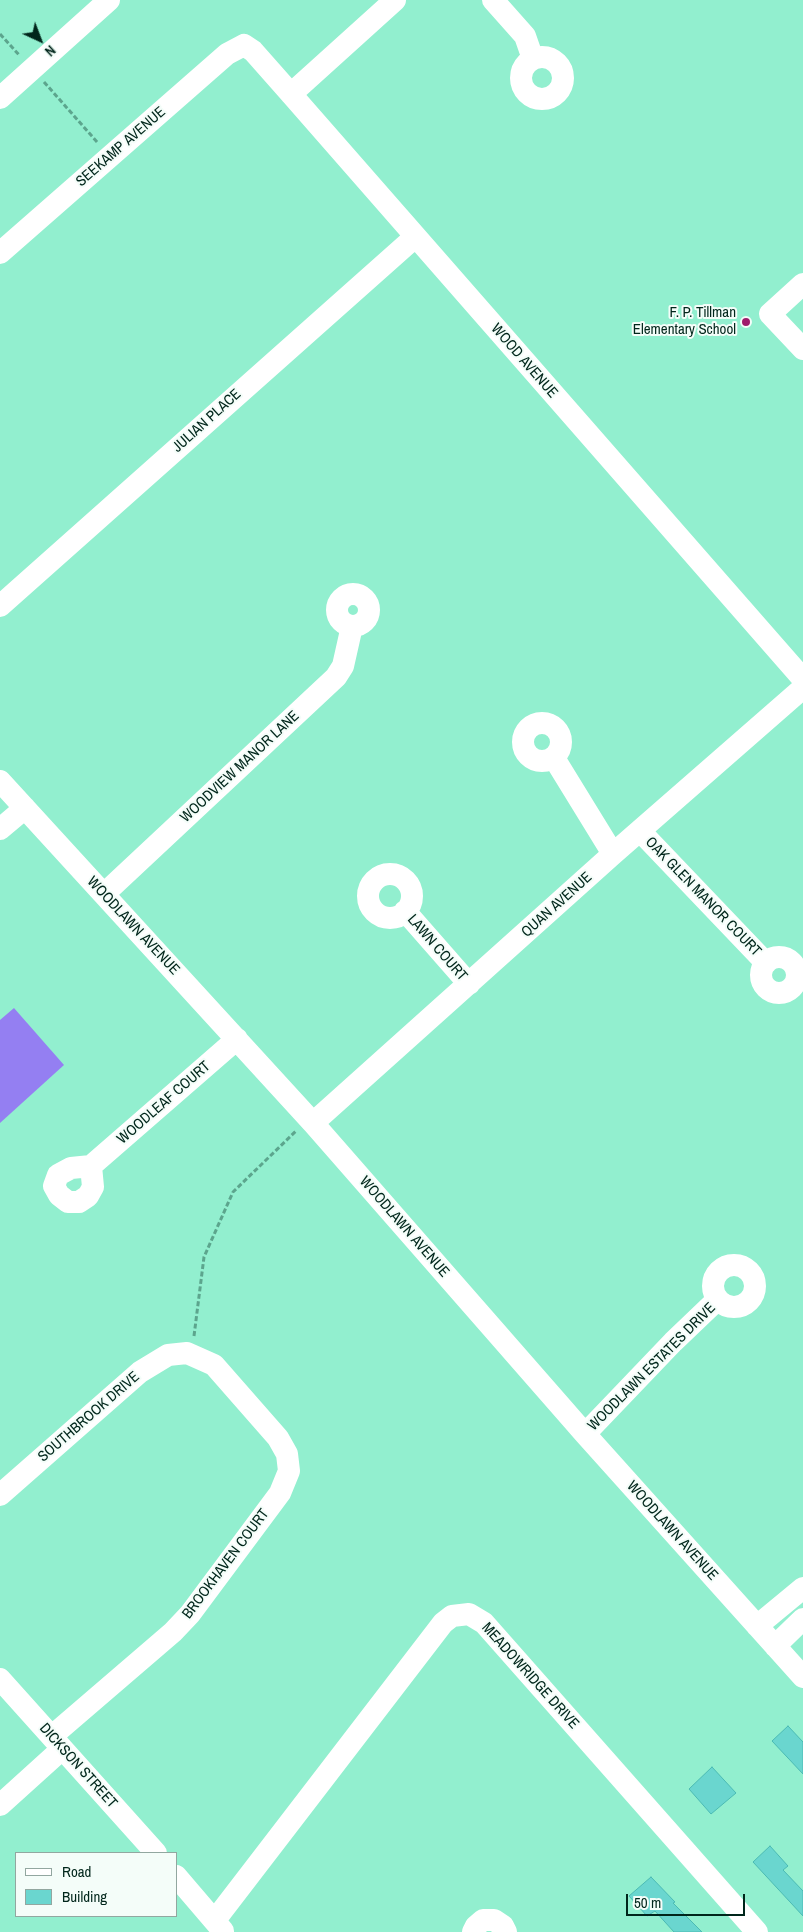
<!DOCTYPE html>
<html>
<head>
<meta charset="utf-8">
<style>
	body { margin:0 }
	#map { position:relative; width:803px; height:1932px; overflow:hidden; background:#92efcf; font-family:"Archivo Narrow",sans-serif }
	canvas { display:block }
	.legend { position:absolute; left:15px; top:1852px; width:162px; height:65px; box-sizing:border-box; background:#f4fdf9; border:1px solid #92a7a0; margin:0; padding:6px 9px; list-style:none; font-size:15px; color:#00261b }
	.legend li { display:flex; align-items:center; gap:10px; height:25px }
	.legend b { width:25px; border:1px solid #92a7a0 }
	.north { position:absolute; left:15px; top:15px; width:50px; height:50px; -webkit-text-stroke:4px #f4fdf9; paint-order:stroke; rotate:137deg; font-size:14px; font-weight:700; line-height:20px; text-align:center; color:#00261b }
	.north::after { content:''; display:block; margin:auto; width:18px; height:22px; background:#00261b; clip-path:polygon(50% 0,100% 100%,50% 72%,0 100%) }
	.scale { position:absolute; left:626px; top:1894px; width:119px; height:22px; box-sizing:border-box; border:2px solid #00261b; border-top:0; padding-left:6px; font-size:15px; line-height:18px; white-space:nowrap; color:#00261b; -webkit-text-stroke:4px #f4fdf9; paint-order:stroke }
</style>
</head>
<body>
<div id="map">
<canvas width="803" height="1932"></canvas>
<ul class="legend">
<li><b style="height:6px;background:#fff"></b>Road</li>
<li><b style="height:14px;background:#6ad6cf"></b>Building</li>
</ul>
<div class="north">N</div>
<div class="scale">50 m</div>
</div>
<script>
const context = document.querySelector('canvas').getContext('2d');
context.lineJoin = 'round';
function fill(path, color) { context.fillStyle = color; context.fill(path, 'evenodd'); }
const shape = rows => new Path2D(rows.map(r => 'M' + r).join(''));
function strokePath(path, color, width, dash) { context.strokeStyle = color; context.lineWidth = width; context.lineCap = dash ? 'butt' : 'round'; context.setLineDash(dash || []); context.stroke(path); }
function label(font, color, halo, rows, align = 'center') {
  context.font = font + ' "Archivo Narrow",sans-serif'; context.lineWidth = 4; context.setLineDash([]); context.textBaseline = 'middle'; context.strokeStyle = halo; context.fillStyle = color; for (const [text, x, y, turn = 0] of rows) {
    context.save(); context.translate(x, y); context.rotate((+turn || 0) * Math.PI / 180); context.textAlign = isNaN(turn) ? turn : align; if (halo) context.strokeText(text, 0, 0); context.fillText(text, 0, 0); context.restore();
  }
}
fill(shape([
	[14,1008,64,1065,0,1123,0,1020]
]), '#947ff2');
const building = shape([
	[788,1726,803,1742,803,1774,772,1741,788,1726],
	[712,1767,736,1793,711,1814,689,1789,712,1767],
	[770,1846,788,1866,783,1870,803,1891,803,1916,753,1862,770,1846],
	[651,1877,675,1902,673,1903,702,1932,674,1932,655,1911,647,1916,629,1896,651,1877]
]);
fill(building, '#6ad6cf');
strokePath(building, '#4bbab3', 1);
strokePath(shape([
	[0,34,20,56],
	[44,82,98,143],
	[194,1336,204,1257,233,1192,296,1131]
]), '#5ca58d', 3, [5, 2.5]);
strokePath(shape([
	[493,0,525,36,533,59],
	'521 78a21 21 0 1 1 42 0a21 21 0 1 1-42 0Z',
	[291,94,395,0],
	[0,98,109,0],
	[0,253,227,54,244,45,253,51,291,94,803,679],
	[803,284,770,314,803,349],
	'337 610a16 16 0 1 1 32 0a16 16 0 1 1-32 0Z',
	[0,606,415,237],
	'523 742a19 19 0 1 1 38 0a19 19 0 1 1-38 0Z',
	[554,758,613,854],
	[0,781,313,1123,585,1434,803,1677],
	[0,829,25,808],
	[640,831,766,963],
	'368 896a22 22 0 1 1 44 0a22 22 0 1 1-44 0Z',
	[104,894,336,677,343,666,352,626],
	[405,911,469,984],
	'761 975a18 18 0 1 1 36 0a18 18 0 1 1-36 0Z',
	[313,1123,613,854,803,688],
	[91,1166,71,1168,58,1175,54,1186,59,1195,68,1202,79,1202,88,1196,93,1187,91,1166,237,1039],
	'713 1286a21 21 0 1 1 42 0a21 21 0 1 1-42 0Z',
	[585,1434,673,1342,718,1299],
	[0,1495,140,1372,168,1355,187,1353,214,1365,278,1438,287,1454,289,1471,280,1493,190,1614,173,1632,52,1736],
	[757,1626,803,1588],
	[775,1646,803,1619],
	[0,1679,156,1853],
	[0,1805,62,1749],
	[176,1876,223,1931],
	[215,1920,443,1623,452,1616,469,1614,484,1623,757,1932],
	[473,1932,476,1926,483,1920,494,1920,503,1926,506,1932]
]), '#fff', 22);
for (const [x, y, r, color] of [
	[746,322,5,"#9f1b6b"]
]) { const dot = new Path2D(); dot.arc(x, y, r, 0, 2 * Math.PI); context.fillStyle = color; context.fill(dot); strokePath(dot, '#f4fdf9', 2); }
label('15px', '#00261b', '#f4fdf9', [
	["SEEKAMP AVENUE",121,147,-41],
	["WOOD AVENUE",524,361,49],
	["JULIAN PLACE",207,421,-42],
	["WOODVIEW MANOR LANE",240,767,-43],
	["OAK GLEN MANOR COURT",703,897,46],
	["QUAN AVENUE",557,905,-42],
	["WOODLAWN AVENUE",133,926,47],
	["LAWN COURT",437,948,49],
	["WOODLEAF COURT",164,1103,-41],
	["WOODLAWN AVENUE",404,1227,49],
	["WOODLAWN ESTATES DRIVE",652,1367,-45],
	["SOUTHBROOK DRIVE",89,1417,-41],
	["WOODLAWN AVENUE",672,1531,48],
	["BROOKHAVEN COURT",226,1564,-53],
	["MEADOWRIDGE DRIVE",530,1676,48],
	["DICKSON STREET",78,1766,48]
]);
label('15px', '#00261b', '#f4fdf9', [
	["F. P. Tillman",736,313],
	["Elementary School",736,330]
], 'right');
</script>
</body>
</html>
